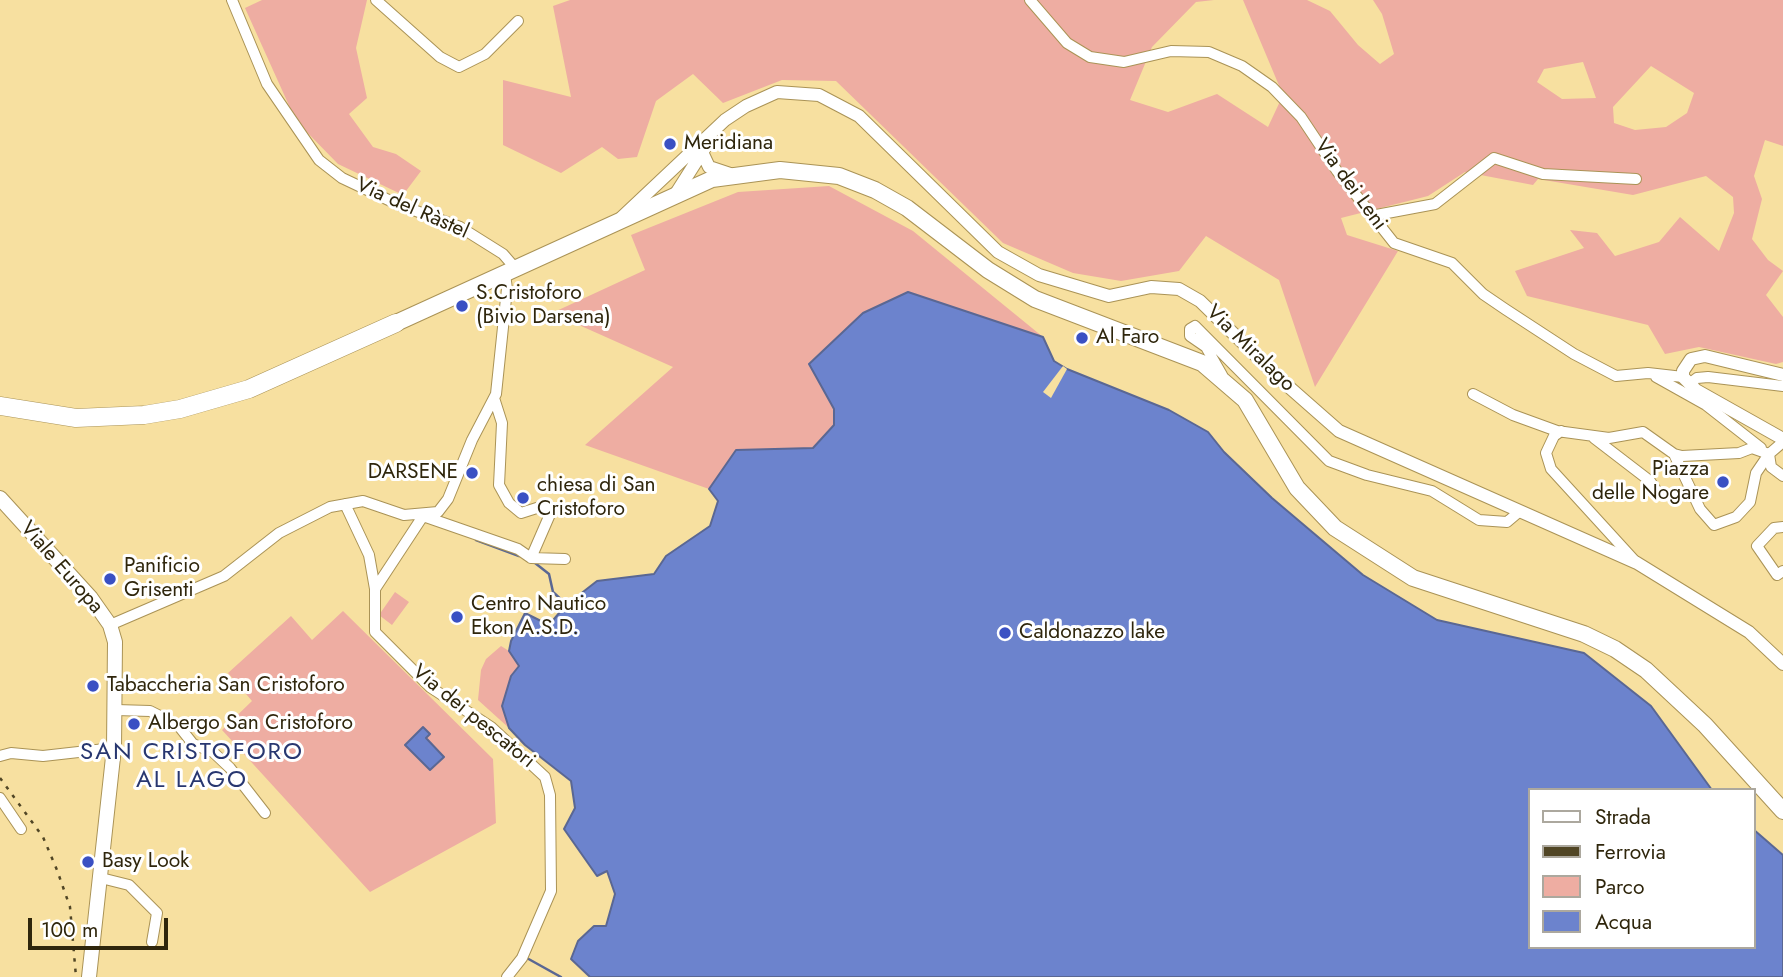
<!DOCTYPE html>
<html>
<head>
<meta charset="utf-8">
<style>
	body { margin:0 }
	#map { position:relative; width:1783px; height:977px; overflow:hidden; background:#f7e0a0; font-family:Jost,sans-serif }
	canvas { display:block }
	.legend { position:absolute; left:1528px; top:788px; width:228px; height:161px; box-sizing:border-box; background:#fff; border:2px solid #aca89e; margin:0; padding:9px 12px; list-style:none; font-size:21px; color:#2f260c }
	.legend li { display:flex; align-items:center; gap:14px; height:35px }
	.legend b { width:35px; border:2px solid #aca89e }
	.scale { position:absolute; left:28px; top:918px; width:140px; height:32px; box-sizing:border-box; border:4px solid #2f260c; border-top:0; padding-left:9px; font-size:21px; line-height:24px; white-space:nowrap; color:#2f260c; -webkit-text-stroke:5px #fff; paint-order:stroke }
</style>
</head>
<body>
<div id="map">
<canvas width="1783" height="977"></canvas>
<ul class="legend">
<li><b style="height:9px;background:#fff"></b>Strada</li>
<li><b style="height:9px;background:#514625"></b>Ferrovia</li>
<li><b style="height:19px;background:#eeada2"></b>Parco</li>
<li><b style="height:19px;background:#6c83cd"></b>Acqua</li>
</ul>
<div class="scale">100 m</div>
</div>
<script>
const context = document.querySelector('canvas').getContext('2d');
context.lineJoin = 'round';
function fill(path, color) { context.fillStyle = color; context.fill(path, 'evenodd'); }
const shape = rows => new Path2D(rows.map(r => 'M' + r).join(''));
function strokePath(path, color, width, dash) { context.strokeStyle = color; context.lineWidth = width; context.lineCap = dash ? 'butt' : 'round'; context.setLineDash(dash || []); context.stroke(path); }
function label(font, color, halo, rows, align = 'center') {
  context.font = font + ' Jost,sans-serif'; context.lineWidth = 6; context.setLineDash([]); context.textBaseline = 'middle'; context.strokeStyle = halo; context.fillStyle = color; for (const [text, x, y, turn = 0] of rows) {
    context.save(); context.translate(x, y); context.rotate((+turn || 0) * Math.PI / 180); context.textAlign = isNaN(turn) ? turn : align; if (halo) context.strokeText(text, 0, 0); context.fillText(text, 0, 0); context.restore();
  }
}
fill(shape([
	[262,0,367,0,356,48,367,98,349,114,373,147,396,154,421,171,403,195,338,164,296,121,245,8],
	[570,0,1214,0,1196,2,1152,47,1130,100,1168,112,1217,94,1268,127,1283,95,1243,0,1307,0,1330,11,1358,45,1380,64,1394,54,1382,14,1373,0,1783,0,1783,146,1765,140,1754,176,1762,199,1752,239,1768,260,1783,271,1766,295,1783,317,1783,362,1776,364,1699,347,1665,354,1648,325,1527,296,1515,271,1584,248,1570,230,1597,233,1615,256,1659,242,1680,217,1719,251,1734,213,1733,197,1706,176,1633,195,1538,179,1533,185,1465,172,1428,196,1341,218,1347,235,1398,251,1315,387,1279,280,1206,236,1179,271,1121,281,1073,273,1003,243,836,81,782,80,723,103,693,74,656,101,637,157,618,159,602,147,561,173,503,145,503,80,571,97,553,6],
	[1583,62,1596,98,1562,99,1537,82,1544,69],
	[1651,66,1694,93,1687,113,1666,127,1635,130,1614,123,1613,107],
	[829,186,913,231,1043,337,908,292,863,313,809,363,834,409,834,425,813,448,736,450,709,489,585,445,673,367,552,313,645,270,631,235,738,192],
	[395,592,409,602,392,625,379,615],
	[343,611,493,759,496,823,370,892,222,730,252,701,228,673,291,616,312,640],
	[501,646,509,651,519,666,502,705,509,728,478,700,481,670,486,659]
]), '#eeada2');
const water = shape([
	[908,292,1043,337,1054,361,1067,369,1169,410,1208,432,1224,452,1272,498,1363,575,1437,620,1584,653,1651,706,1712,790,1529,790,1529,947,1753,947,1753,829,1783,855,1783,977,590,977,571,959,578,941,594,926,606,926,615,894,607,871,597,876,564,829,575,808,571,781,525,745,509,728,502,706,511,676,519,666,509,651,511,641,525,613,549,625,565,606,597,581,654,574,666,556,710,526,718,501,709,489,736,450,813,448,834,425,834,409,809,364,863,313,908,292],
	[423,727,430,734,426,738,444,757,430,770,405,745,423,727]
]);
fill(water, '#6c83cd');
strokePath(water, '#5a6793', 2);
fill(shape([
	[1063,366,1067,369,1051,398,1043,392]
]), '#f7e0a0');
strokePath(shape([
	[476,540,519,556],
	[535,563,549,574,553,592,567,605],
	[525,957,561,977]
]), '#5a6793', 2.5);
const minor = shape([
	[232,0,267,84,319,160,342,178,397,204,460,227,503,254,516,269],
	[376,0,440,57,459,67,485,54,518,21],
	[1030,0,1067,43,1090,57,1124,62,1171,51,1209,52,1242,66,1272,87,1301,117,1337,171,1394,243,1452,263,1483,294,1505,309,1574,354,1616,376,1648,373,1683,377],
	[1371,216,1435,204,1494,158,1543,174,1636,179],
	[1222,375,1206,347,1190,336,1190,329,1195,326,1329,461,1367,475,1432,491,1479,520,1507,522,1520,511],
	[1656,377,1706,405,1761,448],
	[1689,384,1697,378,1708,377,1783,386],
	[1473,394,1513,415,1557,431,1609,438,1643,432,1674,454,1682,456,1739,453,1752,448,1769,454],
	[494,398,502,423,499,485,509,503,521,513,543,506,550,508,551,512,531,558],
	[1561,431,1554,436,1546,453,1551,469,1635,561],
	[1594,438,1650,481,1656,490],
	[1783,442,1769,454,1771,467,1783,476],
	[1674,454,1700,509,1714,525,1736,517,1750,502,1756,473,1769,454],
	[345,504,369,555,375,589,375,632,430,687,491,727,545,777,550,795,551,891,522,958,507,977],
	[423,516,518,549,531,558],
	[1783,527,1774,528,1757,546,1777,575,1783,571],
	[531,558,565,559],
	[375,589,423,516],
	[110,625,224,576,279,533,330,507,363,501,404,515,438,512,448,499,472,440,496,394,507,289,505,274],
	[116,710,150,711,178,725,193,744,213,752,230,768,265,813],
	[0,756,11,753,43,756,114,748],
	[0,798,21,829],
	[101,878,129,885,157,913,152,942]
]);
const tertiary = shape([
	[702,152,709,167,730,174],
	[675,195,708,143],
	[622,217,725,120,746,106,777,92,819,95,859,116,998,252,1039,275,1109,296,1151,287,1179,289,1200,301,1281,380,1339,431,1637,563,1749,632,1783,664],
	[1783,375,1705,356,1691,359,1683,371,1683,377,1696,390,1783,439]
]);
const secondary = shape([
	[0,498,91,598,110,625,115,642,114,748,89,977]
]);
const primary = shape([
	[396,323,712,179,780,170,839,176,875,190,907,208,988,270,1035,299,1202,363,1245,400,1297,488,1335,528,1413,578,1584,634,1615,649,1646,670,1705,725,1783,811]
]);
const trunk = shape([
	[0,406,76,418,144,415,180,409,249,389,396,323]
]);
strokePath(minor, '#aa9356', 12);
strokePath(tertiary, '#aa9356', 14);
strokePath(secondary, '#aa9356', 16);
strokePath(primary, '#aa9356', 18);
strokePath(trunk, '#aa9356', 19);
strokePath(minor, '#fff', 10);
strokePath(tertiary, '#fff', 12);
strokePath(secondary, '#fff', 14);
strokePath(primary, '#fff', 16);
strokePath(trunk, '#fff', 18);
strokePath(shape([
	[0,778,43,837,57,870,70,907,76,977]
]), '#514625', 2.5, [3.5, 7]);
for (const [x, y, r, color] of [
	[670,144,7,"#3a50c3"],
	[462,306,7,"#3a50c3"],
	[1082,338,7,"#3a50c3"],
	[472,473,7,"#3a50c3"],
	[1723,482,7,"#3a50c3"],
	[523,498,7,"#3a50c3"],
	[110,579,7,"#3a50c3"],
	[457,617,7,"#3a50c3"],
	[1005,633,7,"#3a50c3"],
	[93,686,7,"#3a50c3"],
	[134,724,7,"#3a50c3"],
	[88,862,7,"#3a50c3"]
]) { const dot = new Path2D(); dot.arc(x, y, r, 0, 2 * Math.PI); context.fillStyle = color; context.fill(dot); strokePath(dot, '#fff', 2.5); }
label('21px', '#2f260c', '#fff', [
	["Meridiana",684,144],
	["S.Cristoforo",476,294],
	["(Bivio Darsena)",476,318],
	["Al Faro",1096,338],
	["Piazza",1709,470,"right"],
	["delle Nogare",1709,494,"right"],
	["DARSENE",458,473,"right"],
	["chiesa di San",537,486],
	["Cristoforo",537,510],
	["Panificio",124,567],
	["Grisenti",124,591],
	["Centro Nautico",471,605],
	["Ekon A.S.D.",471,629],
	["Caldonazzo lake",1019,633],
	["Tabaccheria San Cristoforo",107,686],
	["Albergo San Cristoforo",148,724],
	["Basy Look",102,862]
], 'left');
label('21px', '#2f260c', '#fff', [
	["Via dei Leni",1350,185,54],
	["Via del Ràstel",412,209,24],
	["Via Miralago",1250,349,44],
	["Viale Europa",61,568,49],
	["Via dei pescatori",473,717,39]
]);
context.letterSpacing = '2px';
label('24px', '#283770', '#fff', [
	["SAN CRISTOFORO",192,753],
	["AL LAGO",192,781]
]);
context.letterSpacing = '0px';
</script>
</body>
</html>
